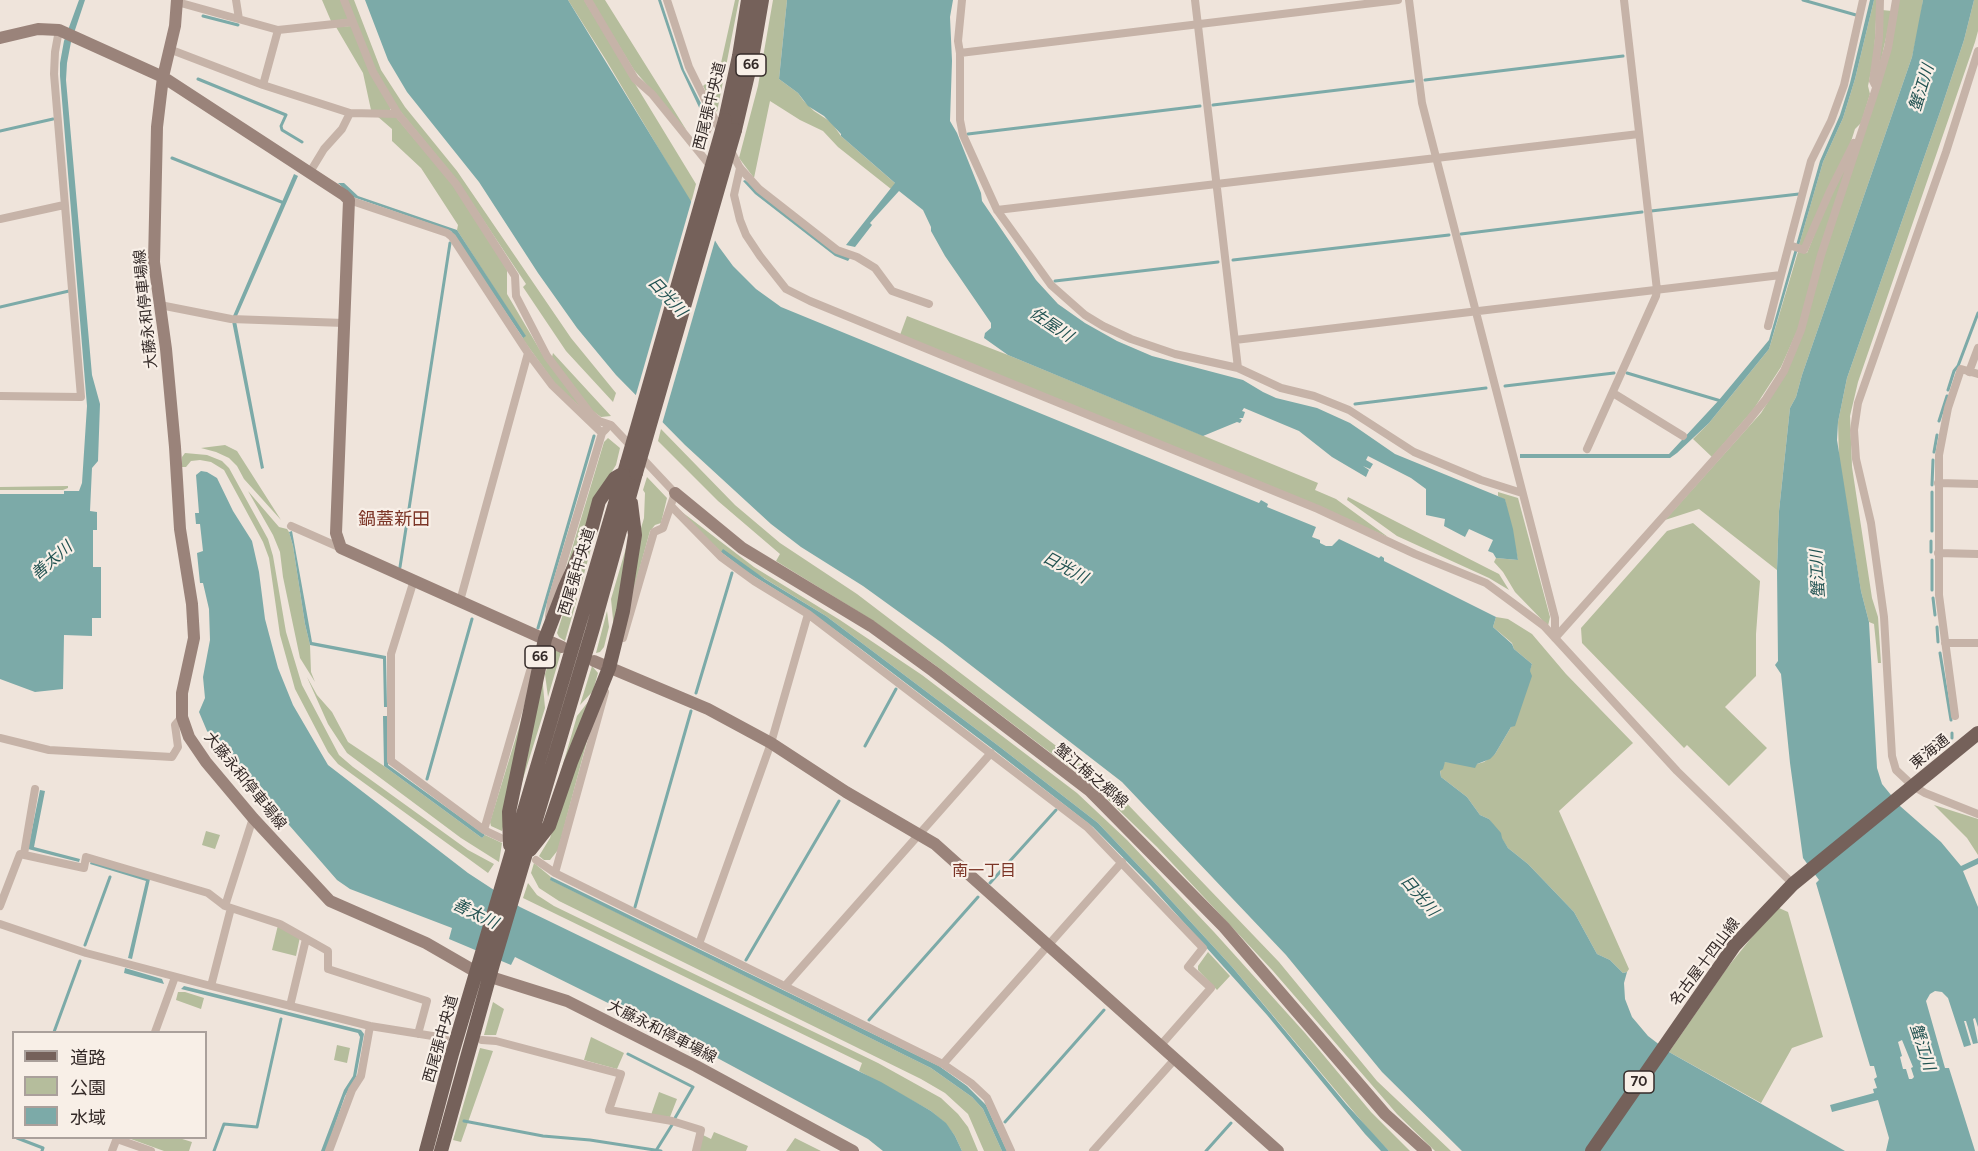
<!DOCTYPE html>
<html>
<head>
<meta charset="utf-8">
<style>
	body { margin:0 }
	#map { position:relative; width:1978px; height:1151px; overflow:hidden; background:#efe4db; font-family:Figtree,"Noto Sans JP",sans-serif }
	canvas { display:block }
	.legend { position:absolute; left:12px; top:1031px; width:195px; height:108px; box-sizing:border-box; background:#f8efe7; border:2px solid #aaa09b; margin:0; padding:8px 10px; list-style:none; font-size:18px; color:#342a28 }
	.legend li { display:flex; align-items:center; gap:12px; height:30px }
	.legend b { width:30px; border:2px solid #aaa09b }
</style>
</head>
<body>
<div id="map">
<canvas width="1978" height="1151"></canvas>
<ul class="legend">
<li><b style="height:8px;background:#75615a"></b>道路</li>
<li><b style="height:16px;background:#b5bd9c"></b>公園</li>
<li><b style="height:16px;background:#7caaa8"></b>水域</li>
</ul>
</div>
<script>
const context = document.querySelector('canvas').getContext('2d');
context.lineJoin = 'round';
function fill(path, color) { context.fillStyle = color; context.fill(path, 'evenodd'); }
const shape = rows => new Path2D(rows.map(r => 'M' + r).join(''));
function strokePath(path, color, width, dash) { context.strokeStyle = color; context.lineWidth = width; context.lineCap = dash ? 'butt' : 'round'; context.setLineDash(dash || []); context.stroke(path); }
function label(font, color, halo, rows, align = 'center') {
  context.font = font + ' Figtree,"Noto Sans JP",sans-serif'; context.lineWidth = 4.5; context.setLineDash([]); context.textBaseline = 'middle'; context.strokeStyle = halo; context.fillStyle = color; for (const [text, x, y, turn = 0] of rows) {
    context.save(); context.translate(x, y); context.rotate((+turn || 0) * Math.PI / 180); context.textAlign = isNaN(turn) ? turn : align; if (halo) context.strokeText(text, 0, 0); context.fillText(text, 0, 0); context.restore();
  }
}
fill(shape([
	[322,0,342,0,348,19,331,21],
	[347,0,354,0,381,70,405,107,457,171,571,338,616,393,613,402,566,351,523,287,526,284,456,179,400,111,376,71],
	[568,0,584,0,696,184,691,203,606,60],
	[591,0,605,0,687,131,634,70],
	[735,0,739,0,717,112,703,86,719,72],
	[773,0,787,0,779,79,798,93,803,100,814,111,831,122,841,136,896,184,891,189,838,147,823,131,800,120,770,101,754,178,739,158,758,86],
	[1874,0,1877,0,1874,57,1868,86,1870,94,1861,123,1855,129,1848,151,1803,246,1799,245,1823,162,1843,118,1855,79],
	[1899,0,1923,0,1920,22,1912,57,1802,375,1796,397,1790,408,1779,511,1777,570,1699,509,1665,520,1761,413,1787,372,1824,255],
	[1974,0,1978,0,1978,31,1975,42,1858,382,1850,416,1852,467,1872,598,1878,617,1881,663,1878,663,1874,624,1869,622,1861,591,1839,459,1838,422,1847,378,1940,112,1964,40],
	[1882,10,1892,11,1879,69],
	[351,26,391,108,390,110,371,110,363,73,336,27],
	[377,116,395,116,456,188,507,269,507,294,544,357,588,414,556,385,522,338,525,336,457,230,458,225,421,168,392,141,392,129],
	[1849,159,1798,329,1781,367,1753,410,1712,457,1693,439,1709,423,1769,349,1798,252,1807,253,1832,191],
	[907,316,1008,355,1318,483,1315,490,1336,499,1388,537,900,335],
	[553,353,611,416,601,417,590,409,552,357],
	[661,429,735,505,780,543,857,594,1114,790,1279,962,1377,1081,1451,1151,1435,1151,1397,1114,1273,971,1157,847,1093,785,935,665,872,620,776,561,780,554,718,501,658,441],
	[608,438,620,448,616,465,598,494,559,592,604,442],
	[225,445,237,451,281,520,244,479,237,466,229,458,216,452,201,448],
	[185,453,207,455,222,461,229,468,268,539,273,556,286,632,302,685,339,755,353,767,468,850,494,864,488,873,338,764,328,752,295,689,280,635,269,558,263,542,224,470,211,462,200,460,191,461,186,467,182,467,182,457],
	[647,477,667,498,661,523,655,525,650,531,629,607,639,535,644,518,645,493,643,490],
	[68,486,68,488,63,490,0,490,0,487],
	[248,491,279,527,287,529,289,532,293,546,305,624,310,645,311,672,315,682,300,658,283,577,280,552,273,535],
	[1498,492,1518,498,1550,617,1548,626,1515,592,1503,572,1494,562,1496,558,1518,560,1505,500,1498,496],
	[1348,497,1489,569,1499,574,1509,590,1489,578,1397,536,1347,500],
	[678,509,754,567,840,620,922,675,1077,793,1127,840,1214,932,1305,1033,1371,1112,1410,1151,1389,1151,1369,1130,1233,968,1155,883,1098,823,1000,747,826,616,721,552],
	[1693,523,1760,581,1756,634,1756,676,1725,707,1767,748,1729,786,1687,745,1684,748,1582,643,1581,628,1667,531],
	[597,527,579,592,560,611],
	[631,531,614,629,611,599],
	[576,598,577,599,565,641,559,637,557,633,564,611],
	[607,611,609,627,604,647,600,652,596,653],
	[1496,617,1508,619,1532,634,1566,674,1633,743,1559,811,1629,969,1627,972,1623,973,1610,960,1597,954,1574,912,1528,864,1508,848,1489,819,1480,815,1467,797,1441,777,1440,770,1445,762,1477,764,1484,762,1495,754,1511,727,1532,664,1514,649,1512,643,1493,627],
	[553,650,561,652,548,697,545,674],
	[592,666,598,673,593,691,580,705],
	[542,674,545,708,513,811],
	[307,677,317,695,332,712,348,742,384,766,482,838,485,835,502,843,499,862,461,838,347,753,328,724],
	[595,693,557,785,577,716],
	[527,701,515,778,502,831,491,826,490,822],
	[592,722,558,850,550,860,544,860,539,856,550,838,573,767],
	[1934,805,1978,819,1978,855,1967,838],
	[206,831,220,835,215,849,202,845],
	[534,863,551,877,551,880,931,1068,972,1097,983,1109,1002,1151,984,1151,968,1114,945,1093,921,1079,559,901,539,888,531,873],
	[528,883,537,895,554,906,878,1063,941,1098,958,1114,968,1127,978,1151,962,1151,955,1136,945,1123,931,1111,859,1071,862,1063,523,898],
	[1779,908,1788,912,1823,1037,1792,1048,1761,1103,1669,1052,1727,968,1756,932],
	[278,925,300,937,296,956,272,950],
	[1208,952,1230,976,1217,990,1198,970,1198,966],
	[178,992,185,992,204,998,201,1009,176,1000],
	[493,1002,504,1009,496,1035,484,1035],
	[591,1037,624,1053,617,1069,584,1060],
	[337,1045,350,1048,347,1063,334,1060],
	[480,1048,493,1051,461,1142,453,1140],
	[659,1092,677,1099,670,1117,651,1115],
	[714,1132,748,1146,746,1151,698,1151,703,1135,711,1139],
	[128,1138,179,1138,192,1142,189,1151,164,1151],
	[795,1138,821,1151,786,1151]
]), '#b5bd9c');
fill(shape([
	[79,0,85,0,71,42,67,63,66,80,92,375,100,404,98,461,92,468,90,511,97,512,97,530,93,530,93,567,101,567,101,618,92,618,92,636,64,635,63,689,35,692,0,679,0,494,64,494,64,491,79,491,82,483,87,406,60,76,60,63,64,41],
	[365,0,568,0,719,247,733,266,756,289,781,307,1259,503,1261,500,1268,504,1267,507,1316,527,1312,537,1320,540,1320,543,1326,546,1332,546,1339,539,1379,558,1381,556,1384,558,1384,561,1496,617,1493,627,1512,644,1514,649,1532,664,1530,671,1532,676,1515,726,1511,727,1495,754,1490,759,1477,764,1475,768,1445,762,1443,769,1440,771,1441,777,1467,797,1480,815,1489,819,1501,833,1502,838,1508,848,1528,864,1574,912,1597,954,1610,960,1623,973,1627,972,1624,983,1625,999,1632,1017,1648,1036,1669,1052,1845,1151,1462,1151,1382,1072,1286,955,1122,782,942,643,863,586,801,547,771,524,685,445,616,375,577,328,538,273,479,182,407,92,388,60],
	[658,0,661,0,684,70,707,115,704,118,681,69],
	[787,0,953,0,950,17,952,61,950,121,957,133,981,193,982,201,1036,280,1058,304,1085,323,1117,341,1152,356,1243,380,1263,392,1276,398,1317,408,1350,423,1395,454,1505,499,1513,529,1518,560,1496,558,1493,553,1488,551,1493,540,1469,529,1465,537,1444,526,1445,519,1426,515,1426,489,1411,478,1368,456,1366,460,1373,464,1370,469,1363,466,1369,470,1366,477,1332,457,1299,431,1244,408,1242,411,1245,412,1243,418,1239,418,1242,420,1240,423,1237,422,1203,436,1008,355,984,338,985,333,991,328,991,323,945,256,931,231,931,227,923,210,899,191,870,223,872,225,855,247,846,245,895,183,841,136,841,134,824,116,808,106,798,93,779,79],
	[1870,0,1874,0,1855,79,1843,118,1823,162,1769,349,1709,423,1677,453,1670,458,1520,458,1520,454,1669,454,1719,400,1769,340,1820,161,1840,115,1850,83],
	[1923,0,1974,0,1964,40,1940,112,1847,378,1838,422,1837,440,1861,591,1869,622,1877,768,1882,784,1900,806,1941,842,1961,866,1978,858,1978,864,1963,871,1978,907,1978,1027,1975,1018,1973,1019,1978,1043,1973,1044,1966,1021,1964,1021,1971,1045,1964,1047,1948,998,1942,992,1935,991,1930,994,1926,1001,1945,1068,1949,1068,1975,1151,1886,1151,1889,1138,1878,1100,1832,1112,1830,1105,1874,1093,1873,1089,1877,1088,1874,1079,1877,1077,1874,1066,1870,1066,1858,1026,1816,883,1819,880,1803,858,1790,763,1781,674,1775,665,1778,661,1777,570,1779,511,1790,408,1796,397,1802,375,1912,57],
	[1902,1040,1913,1067,1911,1068,1914,1077,1912,1079,1909,1079,1906,1069,1903,1069,1900,1057,1902,1056,1898,1042],
	[294,174,298,176,237,316,233,316],
	[745,180,850,258,848,261,835,256,755,194,743,181],
	[338,183,344,183,358,196,457,230,526,336,523,338,451,231,353,197],
	[232,321,236,321,264,468,261,469],
	[201,471,207,472,217,478,233,511,252,541,259,572,265,619,278,668,293,705,328,765,468,873,520,907,881,1082,931,1111,946,1123,955,1136,962,1151,883,1151,868,1139,695,1046,515,957,511,965,449,939,452,928,350,889,337,880,207,731,199,712,205,698,203,677,210,640,209,609,203,583,200,583,197,553,203,551,200,524,196,524,195,513,199,513,196,475],
	[292,531,312,642,386,656,387,707,384,707,383,659,310,645,305,624,293,546,289,532],
	[723,549,765,579,826,616,1000,747,1098,823,1155,883,1233,968,1346,1104,1389,1151,1381,1151,1365,1134,1267,1015,1151,886,1093,827,994,750,857,646,805,608,747,572,721,552],
	[383,716,388,716,388,765,485,835,482,838,384,766],
	[40,790,45,791,34,847,80,859,79,862,28,849],
	[91,861,150,879,132,959,128,958,146,881,90,864],
	[551,877,939,1066,967,1086,986,1105,1007,1151,1002,1151,983,1109,972,1097,931,1068,550,880],
	[125,968,162,979,164,984,124,973],
	[184,986,361,1030,364,1034,356,1077,345,1096,326,1151,321,1151,344,1090,353,1076,360,1037,358,1033,181,989]
]), '#7caaa8');
fill(shape([
	[692,199,716,237,662,424,635,398]
]), '#efe4db');
strokePath(shape([
	[1803,0,1856,15],
	[203,16,238,25],
	[198,79,286,115,281,126,282,130,302,142],
	[1425,80,1623,56],
	[1213,105,1413,81],
	[0,131,53,119],
	[968,134,1200,106],
	[172,158,284,203],
	[1651,211,1799,194],
	[1461,234,1642,212],
	[1233,260,1449,235],
	[1055,281,1218,262],
	[0,307,69,291],
	[1627,373,1721,401],
	[1505,386,1614,373],
	[1948,390,1954,371,1958,366,1978,313],
	[1355,404,1486,388],
	[1939,421,1947,396],
	[1934,452,1937,435],
	[1932,485,1933,460],
	[1932,492,1932,531],
	[1931,541,1931,552],
	[1932,560,1932,590],
	[400,567,450,243],
	[1933,598,1935,615],
	[1937,627,1938,642],
	[538,628,594,436],
	[1940,653,1951,720],
	[696,693,732,573],
	[1952,733,1952,738],
	[865,746,896,689],
	[427,779,472,619],
	[990,883,1056,810],
	[635,907,691,711],
	[85,945,110,877],
	[746,960,839,801],
	[869,1020,978,897],
	[54,1032,80,961],
	[628,1054,693,1087,675,1118],
	[464,1121,543,1136,590,1140,661,1151],
	[1005,1122,1104,1010],
	[17,1138,43,1148,42,1151],
	[657,1149,672,1125],
	[214,1151,224,1124,257,1127,281,1019],
	[1206,1151,1231,1123]
]), '#7caaa8', 3);
strokePath(shape([
	[236,0,239,19],
	[344,0,373,72,398,114,456,184,515,276,516,296,547,356,590,413,599,421,611,425,675,493,663,528,654,532,623,638],
	[588,0,635,79,652,94,712,168],
	[667,0,689,67,721,132],
	[962,0,958,41,960,53,960,120,963,135,997,210,1051,285,1085,315,1103,326,1131,339,1175,354,1238,368,1281,388,1314,396,1349,410,1414,452,1481,480,1522,493],
	[1195,0,1238,368],
	[1409,0,1422,103,1555,618,1555,638],
	[177,2,278,30,353,22],
	[169,49,263,85,350,113,398,114],
	[1978,51,1946,152,1858,403,1854,430,1856,459,1871,523,1884,617,1892,756,1896,770,1913,786,1925,793,1978,814],
	[960,53,1398,0],
	[263,85,278,30],
	[1875,85,1873,81,1879,38,1880,0],
	[730,149,740,168,759,189,837,250,857,257,875,268,892,291,929,304],
	[698,150,713,118],
	[740,168,734,195,740,220,746,235,760,256,786,289,810,301,1318,509,1415,554,1486,583,1544,626,1677,771,1793,884],
	[310,172,324,149,342,129,350,113],
	[349,200,447,233,452,237,528,353,552,385,602,433],
	[997,210,1639,134],
	[0,219,64,205],
	[1789,245,1804,250,1830,191,1854,143],
	[160,305,231,319,344,323],
	[1768,326,1781,275],
	[1235,340,1781,275,1811,161,1831,121,1844,85,1863,0],
	[1969,372,1978,348],
	[1613,393,1683,436],
	[0,396,81,397,54,74,55,52,59,30],
	[1587,449,1656,296,1657,290,1624,0],
	[1938,483,1978,484],
	[671,506,721,557,754,581,808,614,1087,827,1203,948,1188,967,1211,988,1160,1046],
	[291,526,341,548],
	[1938,553,1978,554],
	[414,580,391,654,391,761,484,830,501,838],
	[460,601,528,353],
	[549,616,551,602,602,433,606,429],
	[1555,638,1745,425,1766,399,1784,371,1801,330,1821,255,1876,88,1888,48,1896,0],
	[1945,643,1978,643],
	[605,692,555,873,943,1064,971,1083,987,1098,1011,1151],
	[1955,716,1939,595,1939,455,1948,408,1961,369,1978,374],
	[0,738,49,750,172,757,178,747,175,725,182,717],
	[484,830,530,671,539,660],
	[24,854,35,789],
	[536,860,555,873],
	[0,906,20,854,84,868,86,857,208,893,225,906,280,924,328,951,328,969,427,1001,418,1034],
	[225,906,253,818],
	[0,924,86,953,211,986,370,1026,445,1038],
	[699,944,771,743,808,614],
	[211,986,231,908],
	[785,986,991,753],
	[290,1006,306,939],
	[155,1032,175,977],
	[482,1040,496,1041,621,1074,609,1110,672,1121,701,1130,696,1151],
	[943,1064,1122,862],
	[117,1139,151,1151],
	[112,1151,117,1138],
	[329,1151,352,1090,361,1076,370,1026],
	[1093,1151,1175,1059]
]), '#c6b3a8', 8);
strokePath(shape([
	[177,0,175,26,163,77,344,195,349,200,336,533,341,548,562,647],
	[0,38,38,29,59,30,163,77,157,127,154,262,166,349,175,447,180,529,192,604,194,638,182,693,182,717,189,737,206,762,253,818,330,901,426,943,478,973,567,1001,696,1066,853,1151],
	[675,493,742,548,871,626,933,671,1090,791,1224,927,1385,1114,1426,1151],
	[594,661,708,709,771,743,846,792,935,844,1278,1151]
]), '#9a837a', 12);
strokePath(shape([
	[725,120,739,56,748,0],
	[735,130,752,58,762,0],
	[510,845,509,812,545,639,565,587,592,527,599,501,615,478,622,474],
	[530,850,549,826,571,762,609,668,623,611,635,535,631,503],
	[426,1151,452,1054,627,463],
	[441,1151,493,964,593,628,636,473],
	[1592,1151,1734,946,1793,884,1978,733]
]), '#75615a', 14);
strokePath(shape([
	[627,463,725,120],
	[636,473,735,130]
]), '#75615a', 14);
for (const [x, y, w] of [
	[751,65,30],
	[540,657,30],
	[1639,1082,30]
]) { const box = new Path2D(); box.roundRect(x - w / 2, y - 11, w, 22, 4.5); context.fillStyle = '#f8efe7'; context.fill(box); strokePath(box, '#342a28', 1.5); }
label('bold 14px', '#342a28', null, [
	["66",751,65],
	["66",540,657],
	["70",1639,1082]
]);
label('15px', '#342a28', '#f8efe7', [
	["西尾張中央道",710,106,-76],
	["大藤永和停車場線",146,309,-96],
	["西尾張中央道",577,572,-73],
	["東海通",1930,752,-39],
	["蟹江梅之郷線",1091,776,40],
	["大藤永和停車場線",245,781,51],
	["名古屋十四山線",1705,962,-53],
	["大藤永和停車場線",662,1032,27],
	["西尾張中央道",441,1039,-74]
]);
label('italic 16px', '#215251', '#f8efe7', [
	["蟹江川",1922,88,-73],
	["日光川",667,297,47],
	["佐屋川",1051,325,34],
	["善太川",52,561,-41],
	["日光川",1065,568,28],
	["蟹江川",1818,574,-93],
	["日光川",1419,896,49],
	["善太川",475,914,26],
	["蟹江川",1922,1047,72]
]);
label('16px', '#7c3527', '#f8efe7', [
	["南一丁目",984,871]
]);
label('18px', '#7c3527', '#f8efe7', [
	["鍋蓋新田",394,520]
]);
</script>
</body>
</html>
